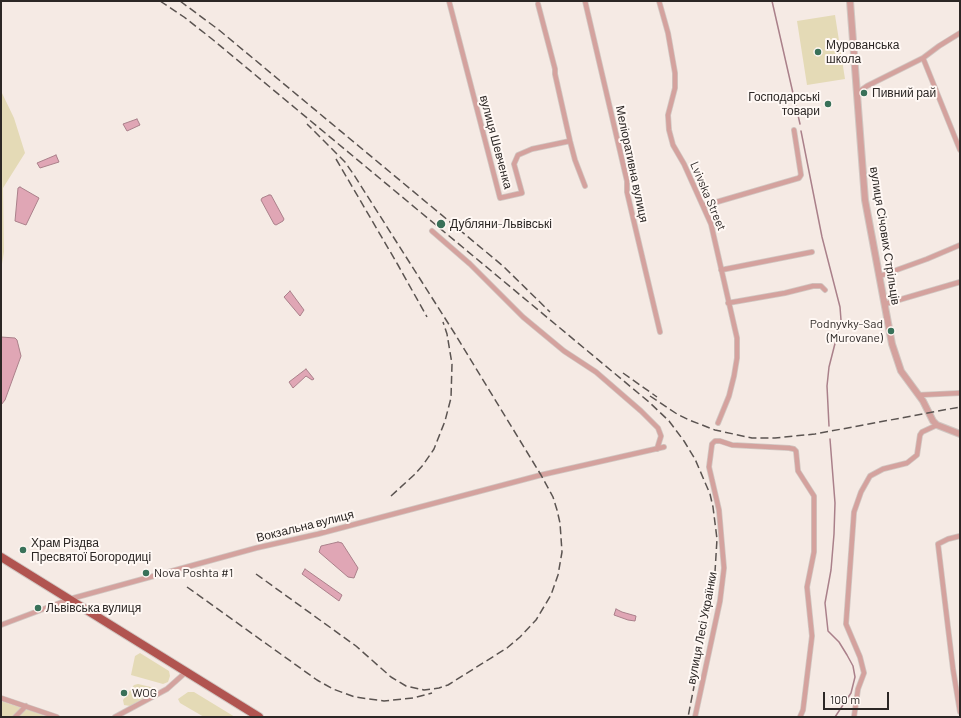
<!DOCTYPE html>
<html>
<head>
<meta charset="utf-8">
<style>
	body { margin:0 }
	#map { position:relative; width:961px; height:718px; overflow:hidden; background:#f5eae4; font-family:Barlow,sans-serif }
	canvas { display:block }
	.frame { position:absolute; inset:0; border:2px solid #2c2725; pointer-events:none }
	.scale { position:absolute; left:823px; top:692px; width:66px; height:18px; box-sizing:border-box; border:2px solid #2c2725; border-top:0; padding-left:5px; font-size:12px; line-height:14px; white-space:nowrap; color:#2c2725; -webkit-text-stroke:3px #fff8f4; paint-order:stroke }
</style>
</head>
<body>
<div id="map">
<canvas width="961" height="718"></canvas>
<div class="frame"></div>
<div class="scale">100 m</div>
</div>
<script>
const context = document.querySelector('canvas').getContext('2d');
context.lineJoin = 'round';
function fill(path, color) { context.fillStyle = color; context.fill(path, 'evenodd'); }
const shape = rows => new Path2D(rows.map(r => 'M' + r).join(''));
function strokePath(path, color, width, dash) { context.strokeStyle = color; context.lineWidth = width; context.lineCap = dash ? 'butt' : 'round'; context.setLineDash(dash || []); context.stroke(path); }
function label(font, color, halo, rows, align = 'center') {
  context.font = font + ' Barlow,sans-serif'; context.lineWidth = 4; context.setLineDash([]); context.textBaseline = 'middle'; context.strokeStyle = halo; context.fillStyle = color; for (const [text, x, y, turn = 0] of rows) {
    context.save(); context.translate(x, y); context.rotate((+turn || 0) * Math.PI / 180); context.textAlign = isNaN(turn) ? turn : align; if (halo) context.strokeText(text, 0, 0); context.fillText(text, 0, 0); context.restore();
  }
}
fill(shape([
	[835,15,845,79,807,85,797,21],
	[1,91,14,118,25,153,3,188,4,252,1,270],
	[140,653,169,671,170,676,168,682,163,684,131,675,135,656],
	[138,684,155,688,156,691,130,706,124,705,123,700,134,685],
	[188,692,194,692,235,717,204,717,180,703,178,699],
	[1,701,35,712,47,717,1,717]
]), '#e4dab6');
const water = shape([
	[137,119,140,125,127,131,123,124,137,119],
	[56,155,59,162,40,168,37,163,56,155],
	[20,187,39,198,26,225,15,221,18,188,20,187],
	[269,195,271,195,284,219,283,221,276,225,274,224,261,200,262,198,269,195],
	[290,291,304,310,300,316,284,297,290,291],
	[1,337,15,338,17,340,21,356,5,400,1,405,1,337],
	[306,369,314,379,312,380,306,376,293,388,289,382,306,369],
	[338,542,342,543,358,568,354,578,348,577,319,552,321,546,338,542],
	[305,569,342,595,339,601,302,574,305,569],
	[616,609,622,612,636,616,635,621,628,620,614,615,616,609]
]);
fill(water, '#e0a6b5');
strokePath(water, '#aa808a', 1);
strokePath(shape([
	[772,1,800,124],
	[801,131,822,237,840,307,841,320,829,367,827,386,829,426],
	[830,439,835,503,834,534,831,570,825,603,828,631,839,642,847,655,853,666,855,677,851,693,835,717]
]), '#aa808a', 1.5);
const minor = shape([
	[449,1,500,198,522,193,514,164,518,155,532,149,570,141],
	[585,1,627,181,627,192,634,222,660,332],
	[659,1,668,33,675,73,675,88,668,115,669,130,673,145,684,164,711,224,737,338,737,358,734,376,729,396,718,423],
	[538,4,555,69,555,74,570,141,575,160,585,186],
	[923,58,939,46,960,33],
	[857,93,867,86,923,58,960,150],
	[703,206,799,178,801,175,794,130],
	[432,231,470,264,523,317,564,351,596,372,641,411,658,428,661,436,657,449],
	[721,270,812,252],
	[880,276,927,259,960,245],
	[728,303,785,293,813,286,821,286,825,290],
	[885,304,960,282],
	[919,395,960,393],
	[960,536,948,539,938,544,953,669,960,712],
	[1,625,70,599,256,548,318,534,541,475,664,447],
	[1,698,57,717],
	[15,717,26,706],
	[115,717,167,689,186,672],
	[695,717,720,601,724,568,719,510,709,467,712,444,715,441,720,441,732,445,789,448,794,449,796,451,798,471,814,496,814,552,807,587,812,636,803,710,800,717],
	[854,717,858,689,864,673,860,657,846,624,854,512,861,492,870,476,883,469,907,463,917,455,920,435,922,432,937,425]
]);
const tertiary = shape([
	[850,1,865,200,892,344,901,371,923,401,933,421,937,425,960,434]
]);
const trunk = shape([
	[1,557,259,717]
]);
strokePath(minor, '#d1c7c2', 6);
strokePath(tertiary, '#d1c7c2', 8);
strokePath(trunk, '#d1c7c2', 10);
strokePath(minor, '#d4a29e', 4.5);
strokePath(tertiary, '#d4a29e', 6);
strokePath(trunk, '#b15450', 8);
strokePath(shape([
	[160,1,184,17,212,39,649,402,669,421,684,441,695,459,710,494,713,507,717,539,715,572,712,595,688,717],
	[180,1,219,30,503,266,550,312],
	[336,159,398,265,427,317],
	[623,373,657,397],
	[650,396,677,414,689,420,715,430,752,438,775,438,815,434,960,407],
	[391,496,414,475,423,465,434,449,445,421,451,398,452,364,447,334,443,322],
	[256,574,356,646,391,677,406,686,424,690,439,688,448,685,507,648,520,637,536,620,551,595,558,575,562,552,560,523,557,510,553,497,541,475,455,334,354,175,345,162,307,124],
	[187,587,317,680,333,689,355,697,384,701,413,698,432,693]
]), '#5b5451', 1.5, [8, 4]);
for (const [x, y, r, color] of [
	[818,52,4,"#397159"],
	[864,93,4,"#397159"],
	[828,104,4,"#397159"],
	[441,224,5,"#397159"],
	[891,331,4,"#397159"],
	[23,550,4,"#397159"],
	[146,573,4,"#397159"],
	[38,608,4,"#397159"],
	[124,693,4,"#397159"]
]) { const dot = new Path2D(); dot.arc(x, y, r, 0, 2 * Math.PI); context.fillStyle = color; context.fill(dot); strokePath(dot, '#fff8f4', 1.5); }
label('12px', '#2c2725', '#fff8f4', [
	["Мурованська",826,45],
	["школа",826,59],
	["Пивний рай",872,93],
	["Господарські",820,97,"right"],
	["товари",820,111,"right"],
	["Дубляни-Львівські",450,224],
	["Podnyvky-Sad",883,324,"right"],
	["(Murovane)",883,338,"right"],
	["Храм Різдва",31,543],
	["Пресвятої Богородиці",31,557],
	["Nova Poshta #1",154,573],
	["Львівська вулиця",46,608],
	["WOG",132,693]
], 'left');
label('12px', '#2c2725', '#fff8f4', [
	["вулиця Шевченка",496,142,75],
	["Меліоративна вулиця",632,164,78],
	["Lvivska Street",708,196,67],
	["вулиця Січових Стрільців",885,236,81],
	["Вокзальна вулиця",305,526,-14],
	["вулиця Лесі Українки",702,628,-79]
]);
</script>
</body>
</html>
